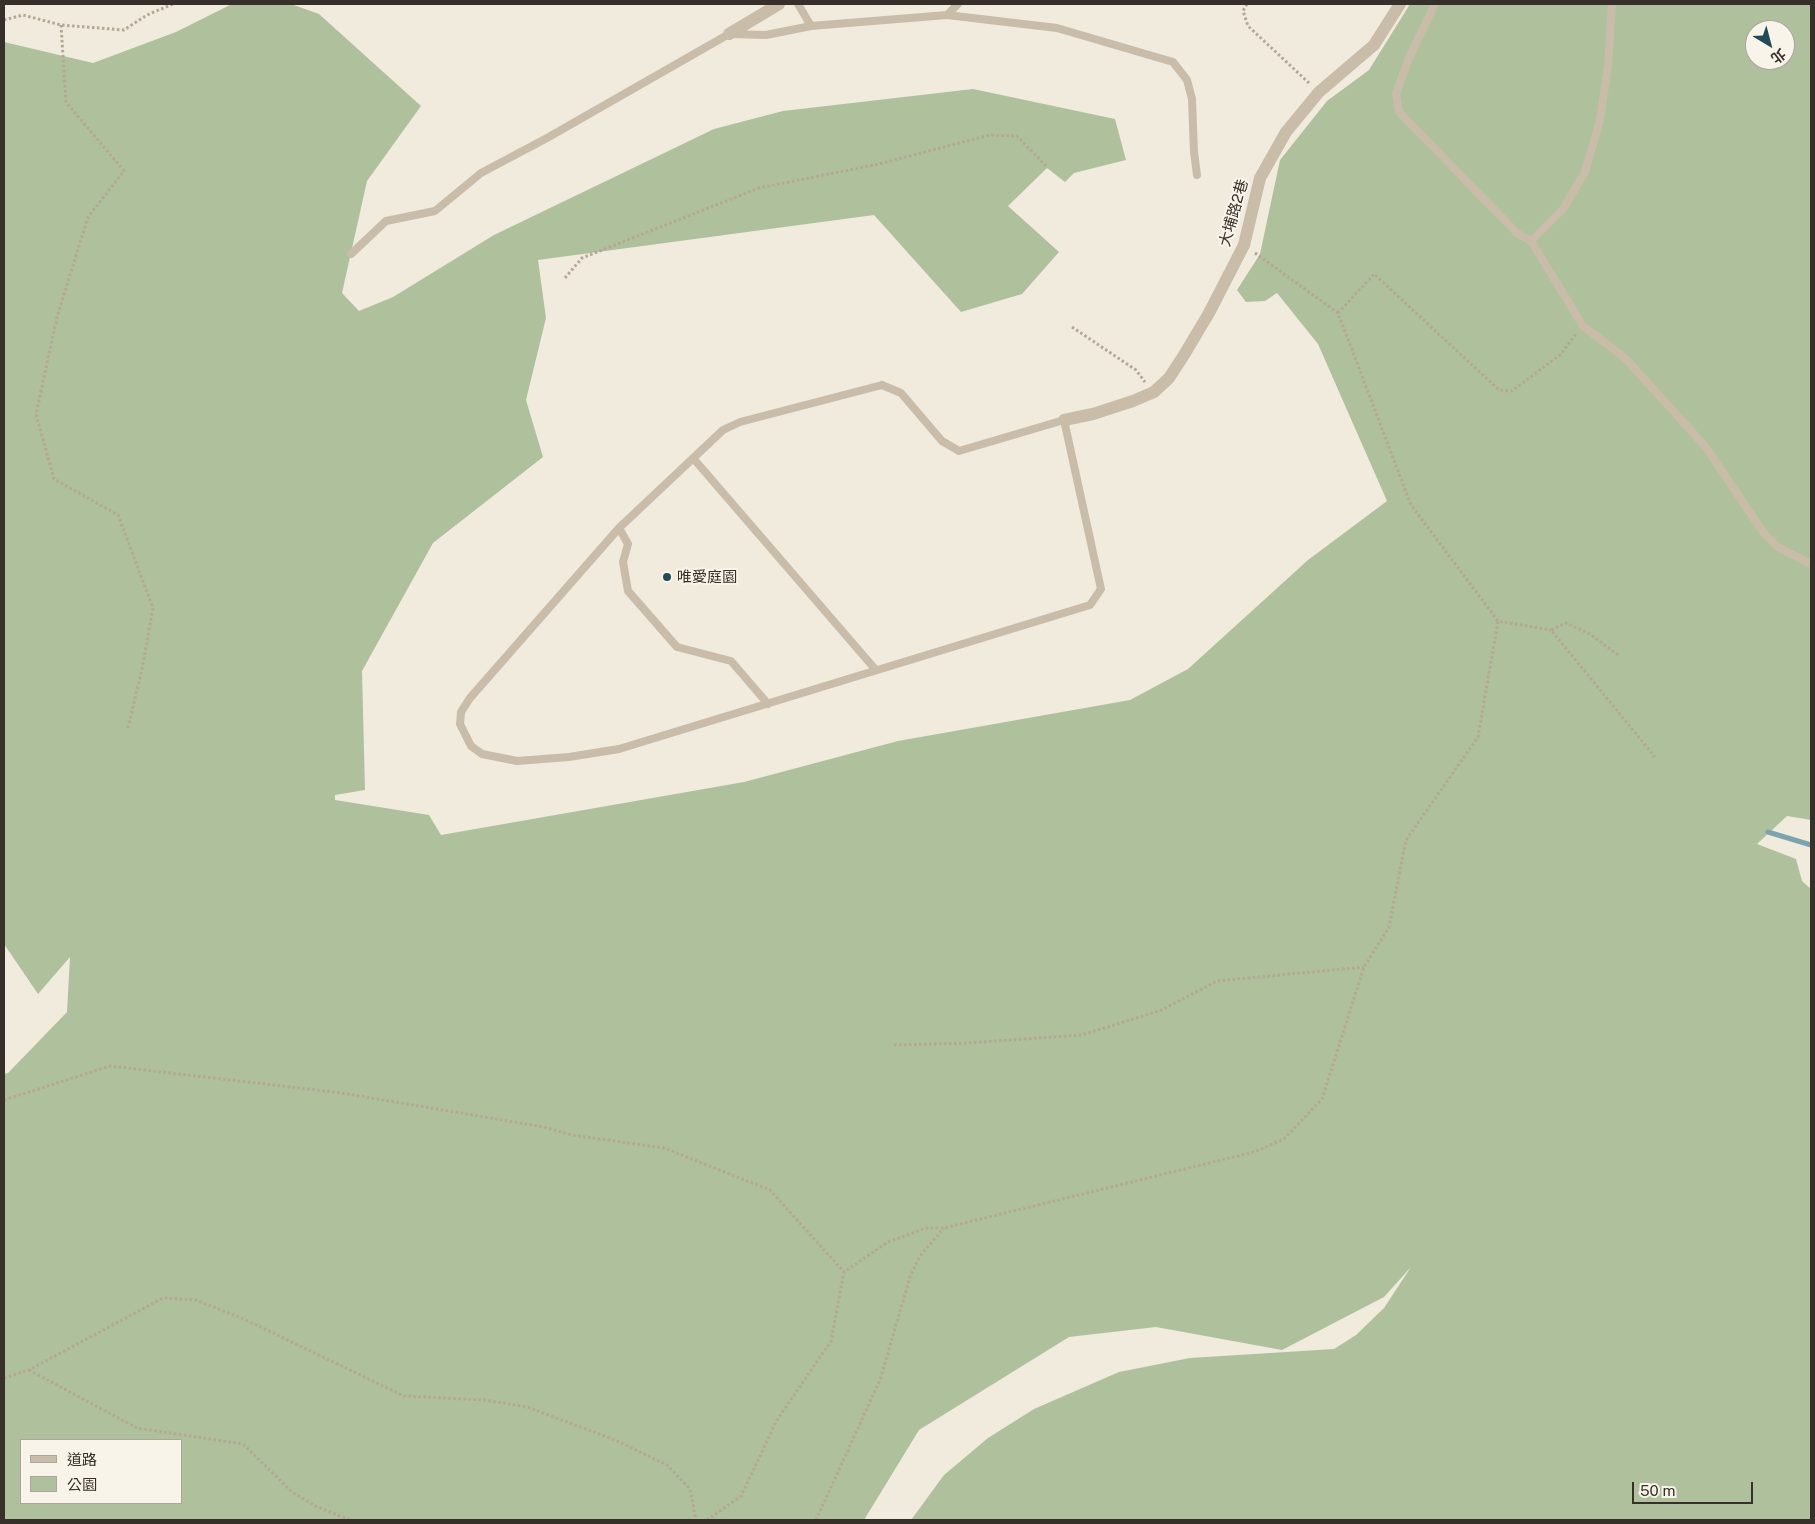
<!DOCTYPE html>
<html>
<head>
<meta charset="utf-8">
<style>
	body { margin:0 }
	#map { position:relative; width:1815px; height:1524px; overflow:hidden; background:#f1ebdd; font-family:"Public Sans","Noto Sans TC",sans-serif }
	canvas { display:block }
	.frame { position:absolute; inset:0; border:5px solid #372f29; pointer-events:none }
	.legend { position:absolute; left:20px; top:1439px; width:162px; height:65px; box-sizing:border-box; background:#f9f4e9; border:1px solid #aba59c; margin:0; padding:6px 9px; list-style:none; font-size:15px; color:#372f29 }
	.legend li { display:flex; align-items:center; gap:10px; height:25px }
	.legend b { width:25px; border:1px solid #aba59c }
	.north { position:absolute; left:1745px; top:20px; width:50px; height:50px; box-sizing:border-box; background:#f9f4e9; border:1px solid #aba59c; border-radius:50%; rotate:143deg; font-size:14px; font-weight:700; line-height:20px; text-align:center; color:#372f29 }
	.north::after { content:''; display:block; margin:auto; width:18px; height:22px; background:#204b57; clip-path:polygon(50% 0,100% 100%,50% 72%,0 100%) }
	.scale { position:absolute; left:1632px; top:1482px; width:121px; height:22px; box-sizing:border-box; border:2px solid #372f29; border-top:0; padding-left:6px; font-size:15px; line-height:18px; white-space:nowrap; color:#372f29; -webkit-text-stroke:4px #f9f4e9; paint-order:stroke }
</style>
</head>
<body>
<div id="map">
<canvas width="1815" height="1524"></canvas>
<div class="frame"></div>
<ul class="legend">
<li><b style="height:6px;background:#c9bca9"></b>道路</li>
<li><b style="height:14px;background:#afc09d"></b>公園</li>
</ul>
<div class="north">北</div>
<div class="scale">50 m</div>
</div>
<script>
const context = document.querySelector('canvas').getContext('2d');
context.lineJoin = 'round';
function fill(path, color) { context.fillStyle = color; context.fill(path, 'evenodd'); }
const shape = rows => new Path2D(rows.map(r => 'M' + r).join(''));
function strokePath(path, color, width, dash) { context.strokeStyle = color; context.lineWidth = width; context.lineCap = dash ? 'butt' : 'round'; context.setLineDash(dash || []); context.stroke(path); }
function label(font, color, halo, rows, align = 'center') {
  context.font = font + ' "Public Sans","Noto Sans TC",sans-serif'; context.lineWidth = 4; context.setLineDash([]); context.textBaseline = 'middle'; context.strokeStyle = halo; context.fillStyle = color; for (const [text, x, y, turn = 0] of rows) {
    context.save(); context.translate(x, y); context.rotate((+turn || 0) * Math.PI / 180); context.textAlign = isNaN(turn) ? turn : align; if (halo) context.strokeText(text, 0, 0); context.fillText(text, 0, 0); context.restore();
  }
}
fill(shape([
	[232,4,291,4,319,14,421,106,367,181,342,293,359,311,393,297,494,235,714,129,783,111,973,89,1115,119,1126,160,1074,173,1065,182,1047,168,1008,206,1059,252,1022,294,961,312,874,215,538,260,546,318,526,400,543,457,433,543,362,671,365,790,335,795,335,800,429,815,441,835,744,782,898,741,1130,700,1188,669,1308,560,1387,501,1318,344,1277,293,1265,301,1246,302,1237,290,1260,254,1280,160,1327,101,1369,70,1410,4,1811,4,1811,820,1787,816,1757,844,1796,859,1802,881,1811,889,1811,1520,911,1520,944,1475,988,1438,1034,1409,1119,1372,1190,1358,1334,1349,1356,1335,1384,1308,1411,1267,1384,1297,1282,1350,1156,1327,1069,1337,919,1430,864,1520,4,1520,4,1074,8,1073,67,1012,70,957,38,994,4,944,4,42,93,63,176,32],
	[1755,30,1785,30,1785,60,1755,60],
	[21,1440,181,1440,181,1503,21,1503]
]), '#afc09d');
strokePath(shape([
	[1768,832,1811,845]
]), '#7da4ad', 5);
strokePath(shape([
	[1247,4,1243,11,1248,26,1309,83],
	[4,20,23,15,61,25,124,30,147,15,173,4],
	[61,25,66,102,124,171,88,217,57,317,36,414,54,479,118,515,153,608,142,669,128,728],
	[1255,253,1338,313,1411,505,1498,621,1551,630],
	[565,278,582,258,759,188,879,164,990,135,1017,136,1048,168],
	[1338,313,1374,274,1499,390,1512,391,1561,354,1576,334],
	[1072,327,1136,370,1145,382],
	[1618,655,1590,634,1566,623,1551,630,1655,757],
	[894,1045,967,1043,1082,1035,1162,1010,1217,981,1364,967],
	[4,1100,110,1066,342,1093,544,1127,572,1135,664,1148,770,1190,844,1272],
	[29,1370,137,1428,243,1444,292,1492,315,1506,350,1520],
	[4,1378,29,1370,163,1298,196,1300,246,1320,404,1396,484,1400,527,1407,615,1440,667,1465,690,1489,696,1520],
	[707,1520,741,1496,777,1420,831,1341,844,1272,888,1242,926,1228,944,1228,1254,1152,1284,1139,1322,1099,1364,967,1389,927,1406,840,1478,737,1498,621],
	[816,1520,880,1380,910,1277,920,1256,944,1228]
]), '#b5a794', 3, [2.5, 2.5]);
strokePath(shape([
	[798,4,811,26],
	[1435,4,1410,56,1396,93,1399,112,1518,234,1531,241,1563,209,1585,172,1600,120,1608,66,1612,4],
	[947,15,958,4],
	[1531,241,1583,326,1625,358,1705,446,1763,532,1778,547,1811,564],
	[351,254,386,221,435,211,481,173,547,138,729,34,766,35,811,26,947,15,1057,28,1173,62,1187,80,1192,99,1194,152,1197,175],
	[882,385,901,393,942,441,959,451,1064,420,1101,589,1090,605,619,749,569,757,517,761,482,754,471,746,460,724,461,712,470,698,619,528,723,430,740,422,882,385],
	[693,458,875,669],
	[619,528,628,544,623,562,628,591,677,647,731,661,768,704]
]), '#c9bca9', 8);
strokePath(shape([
	[729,34,779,4],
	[1064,420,1093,414,1133,401,1154,392,1169,378,1184,355,1209,313,1244,245,1260,178,1286,132,1319,92,1374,45,1400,4]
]), '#c9bca9', 12);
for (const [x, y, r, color] of [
	[667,577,5,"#204b57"]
]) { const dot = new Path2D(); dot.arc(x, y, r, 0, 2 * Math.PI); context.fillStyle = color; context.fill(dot); strokePath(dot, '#f9f4e9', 2); }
label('15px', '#372f29', '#f9f4e9', [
	["大埔路2巷",1234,213,-74]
]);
label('15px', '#372f29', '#f9f4e9', [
	["唯愛庭園",677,577]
], 'left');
</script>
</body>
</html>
